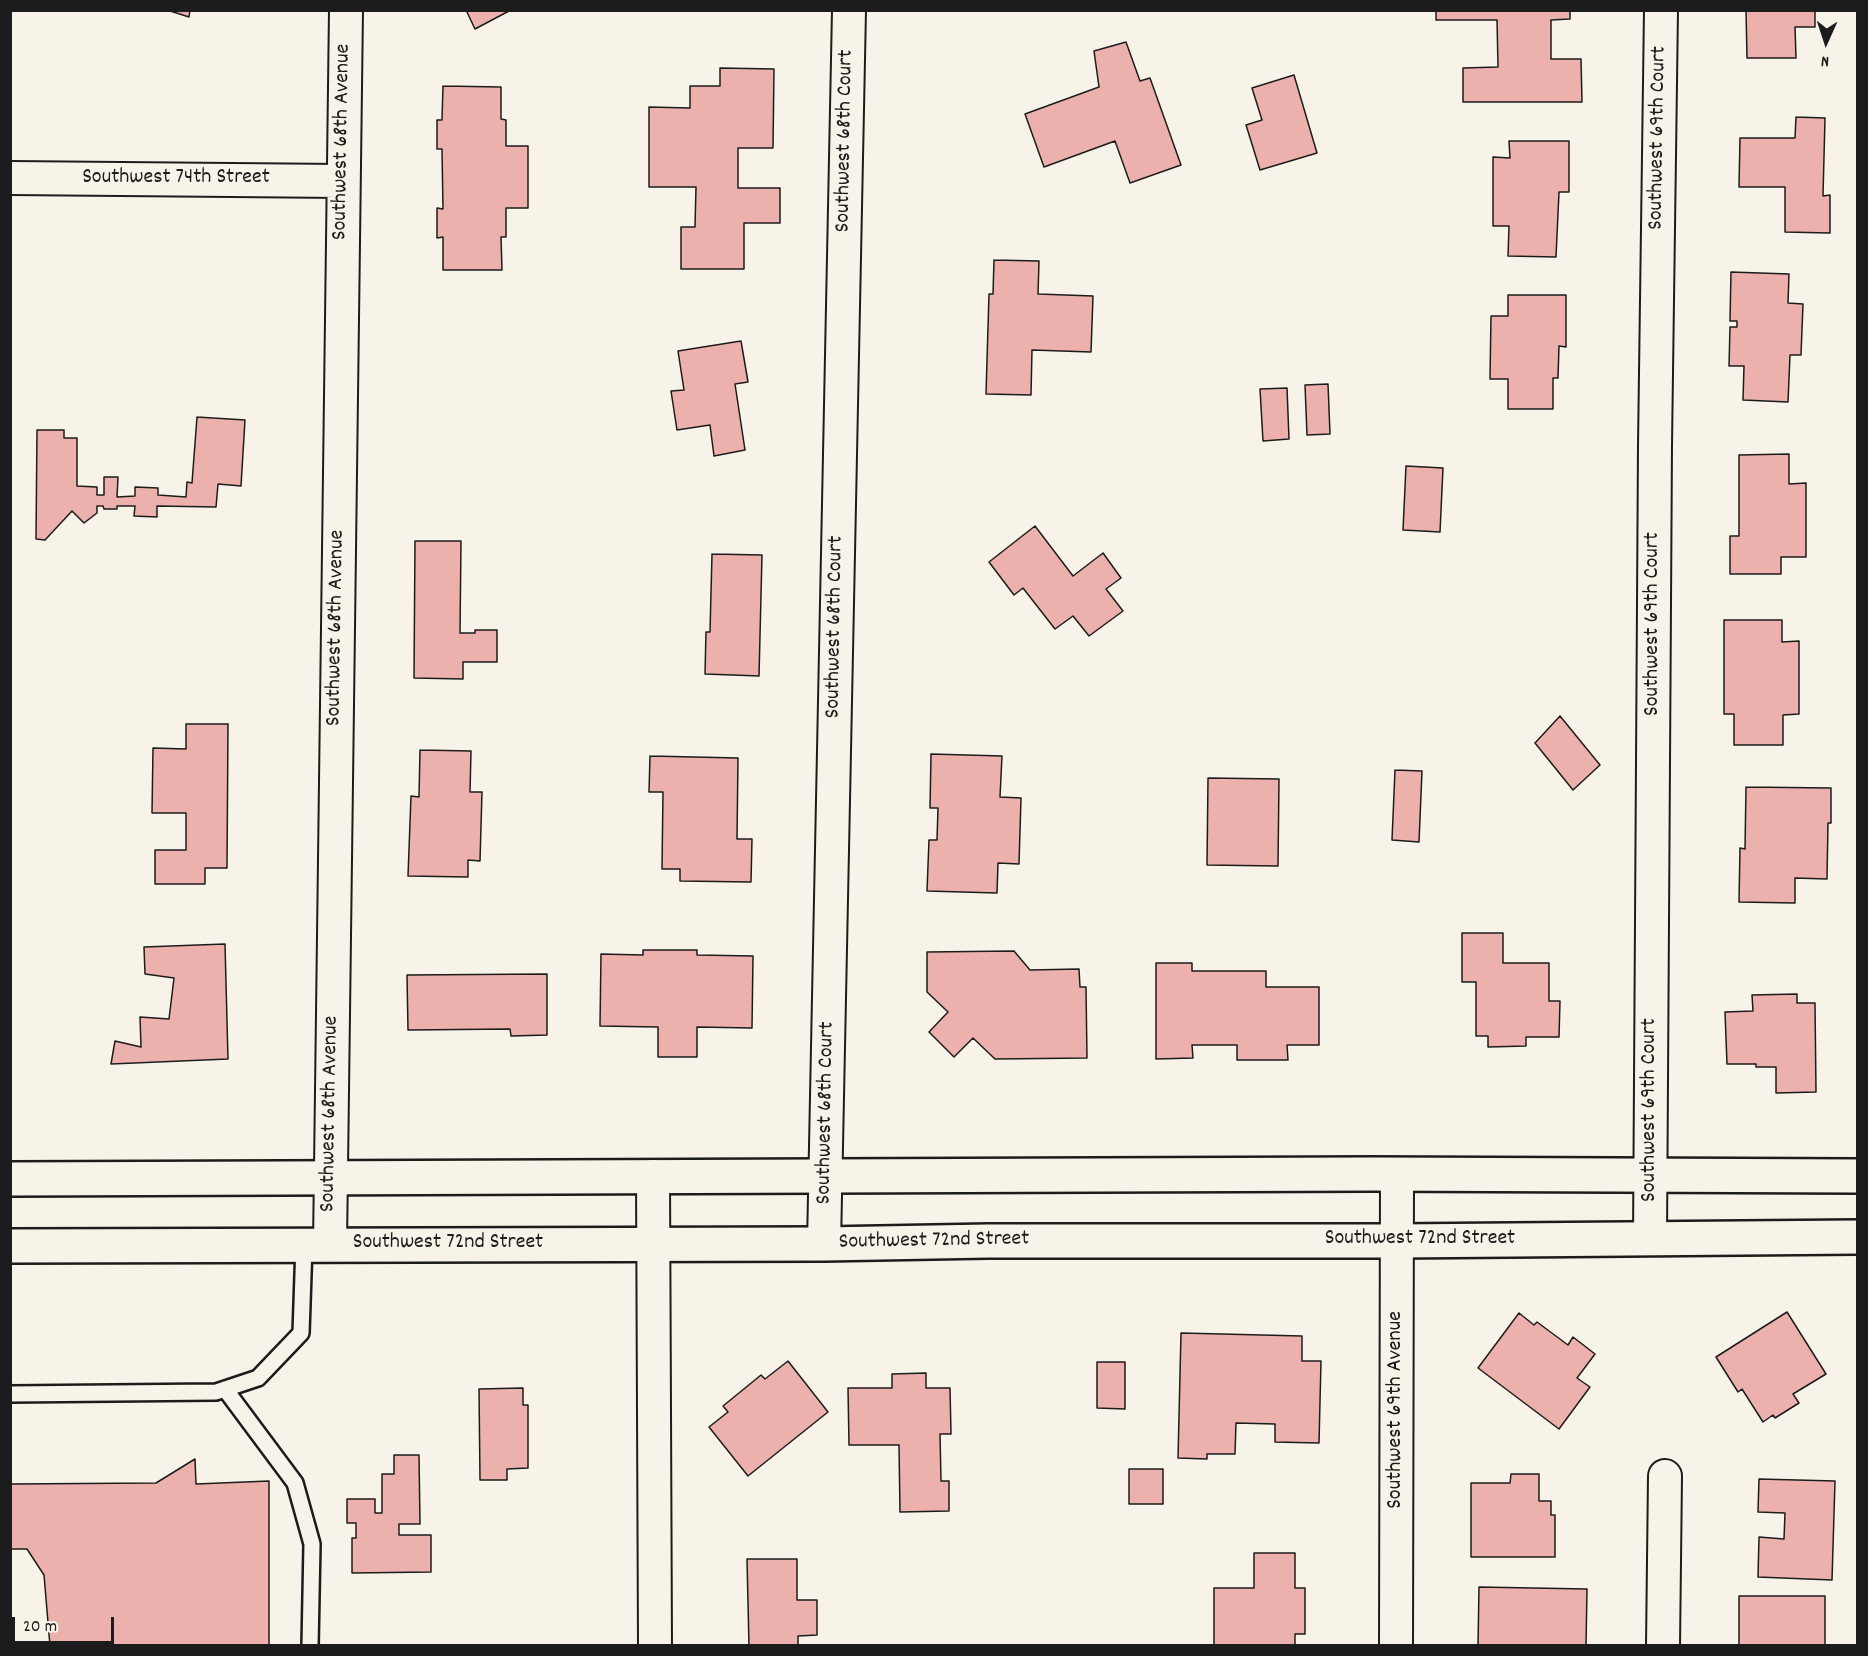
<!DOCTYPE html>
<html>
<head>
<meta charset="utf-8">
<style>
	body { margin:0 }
	#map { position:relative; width:1868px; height:1656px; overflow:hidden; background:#f7f3e8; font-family:Dekko,sans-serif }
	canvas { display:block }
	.frame { position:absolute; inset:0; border:12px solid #1c1c1c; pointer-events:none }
	.north { position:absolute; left:1796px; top:12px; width:60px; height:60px; -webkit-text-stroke:4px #f7f3e8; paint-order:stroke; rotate:183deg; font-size:16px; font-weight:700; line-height:24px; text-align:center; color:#1c1c1c }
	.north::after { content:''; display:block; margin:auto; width:21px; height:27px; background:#1c1c1c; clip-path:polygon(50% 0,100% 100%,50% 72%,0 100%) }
	.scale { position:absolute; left:12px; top:1617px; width:102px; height:27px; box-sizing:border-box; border:3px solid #1c1c1c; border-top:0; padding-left:8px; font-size:18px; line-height:21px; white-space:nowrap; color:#1c1c1c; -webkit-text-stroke:4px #f7f3e8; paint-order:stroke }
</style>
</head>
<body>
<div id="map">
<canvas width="1868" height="1656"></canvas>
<div class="frame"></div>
<div class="north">N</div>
<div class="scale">20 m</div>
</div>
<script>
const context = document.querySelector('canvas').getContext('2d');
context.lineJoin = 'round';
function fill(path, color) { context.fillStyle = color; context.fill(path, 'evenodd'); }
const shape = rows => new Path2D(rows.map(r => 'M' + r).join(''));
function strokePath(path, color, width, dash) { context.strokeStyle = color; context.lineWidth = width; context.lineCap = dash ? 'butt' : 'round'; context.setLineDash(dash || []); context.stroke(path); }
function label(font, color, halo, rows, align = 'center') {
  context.font = font + ' Dekko,sans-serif'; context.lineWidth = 4.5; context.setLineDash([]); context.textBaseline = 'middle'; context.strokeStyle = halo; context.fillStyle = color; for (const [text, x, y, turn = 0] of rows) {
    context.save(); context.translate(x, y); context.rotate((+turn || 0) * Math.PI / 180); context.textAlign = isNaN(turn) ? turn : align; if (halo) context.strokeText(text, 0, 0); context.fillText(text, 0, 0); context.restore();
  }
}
const building = shape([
	[167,10,190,10,189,17,167,10],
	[466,10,508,10,509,11,475,29,466,10],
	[1436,10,1570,10,1570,19,1551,20,1551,59,1581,59,1582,102,1463,102,1463,68,1498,67,1497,20,1436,20,1436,10],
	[1746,10,1815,10,1815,27,1795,27,1796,58,1747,58,1746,10],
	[1126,42,1140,81,1150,78,1181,165,1130,183,1115,141,1044,167,1025,114,1099,87,1094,51,1126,42],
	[720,68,774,69,773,148,738,148,738,188,780,188,780,223,744,223,744,269,681,269,681,227,695,227,696,187,649,187,649,107,690,108,690,86,720,86,720,68],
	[1294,75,1317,153,1260,170,1246,125,1262,120,1252,88,1294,75],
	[443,86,501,87,501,119,506,120,506,146,528,146,528,208,506,208,506,237,501,237,502,270,443,270,443,237,437,238,437,208,443,209,442,149,437,149,437,120,442,120,443,86],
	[1796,117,1825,118,1823,196,1830,195,1830,233,1785,232,1785,187,1739,187,1740,138,1795,138,1796,117],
	[1509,141,1569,141,1569,192,1559,192,1556,257,1508,256,1509,226,1493,226,1493,157,1510,158,1509,141],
	[994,260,1039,261,1038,294,1093,296,1091,352,1032,350,1031,395,986,394,989,294,993,294,994,260],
	[1731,272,1789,274,1788,303,1803,304,1801,355,1790,355,1788,402,1743,400,1744,366,1729,366,1730,327,1737,327,1737,321,1730,321,1731,272],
	[1508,295,1566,295,1566,347,1559,346,1558,378,1553,378,1553,409,1508,409,1508,379,1490,379,1491,316,1508,316,1508,295],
	[741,341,748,382,735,384,745,450,714,456,710,425,677,430,671,391,684,390,678,351,741,341],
	[1328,384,1330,434,1307,435,1305,385,1328,384],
	[1287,388,1289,439,1263,441,1260,389,1287,388],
	[197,417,245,420,241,486,218,484,216,507,157,506,157,517,134,516,135,506,117,506,117,509,104,509,103,506,97,506,97,513,84,523,72,511,45,540,36,539,37,430,64,430,64,438,77,438,77,486,97,487,97,495,104,495,104,477,118,477,117,497,135,496,135,487,158,488,158,495,186,497,187,482,192,483,197,417],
	[1789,454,1789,484,1806,483,1806,557,1781,557,1781,574,1730,574,1730,536,1739,536,1739,455,1789,454],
	[1406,466,1443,468,1440,532,1403,530,1406,466],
	[1035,526,1073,576,1103,553,1121,578,1106,589,1123,611,1089,636,1073,616,1055,629,1023,588,1014,595,989,562,1035,526],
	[415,541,461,541,460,633,475,633,475,630,497,630,497,662,463,662,463,679,414,678,415,541],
	[712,554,762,555,759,676,705,674,706,632,710,632,712,554],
	[1724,620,1782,620,1782,642,1799,641,1799,714,1783,715,1783,745,1734,745,1734,714,1724,714,1724,620],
	[1560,716,1600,765,1573,790,1535,743,1560,716],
	[186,724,228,724,227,868,205,868,205,884,155,884,155,850,186,850,186,813,152,813,153,748,186,749,186,724],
	[420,750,471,751,470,792,482,792,480,861,468,860,468,877,408,876,411,796,419,797,420,750],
	[931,754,1002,756,1000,797,1021,798,1019,864,998,863,997,893,927,891,929,840,937,840,938,808,930,808,931,754],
	[650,756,738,758,737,839,752,839,751,882,680,881,680,869,662,869,663,792,649,792,650,756],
	[1395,770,1422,771,1419,842,1392,840,1395,770],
	[1208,778,1279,779,1278,866,1207,865,1208,778],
	[1746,787,1831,788,1831,823,1828,823,1827,879,1795,878,1795,903,1739,902,1740,848,1745,849,1746,787],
	[1462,933,1503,933,1503,963,1549,963,1549,1001,1560,1001,1559,1037,1526,1037,1526,1046,1488,1047,1488,1036,1476,1036,1476,982,1462,982,1462,933],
	[225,944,228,1059,111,1064,115,1041,141,1047,140,1017,169,1019,174,978,145,974,144,947,225,944],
	[643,950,697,950,697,955,753,956,752,1028,697,1027,697,1057,658,1057,658,1027,600,1026,601,954,643,955,643,950],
	[1014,951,1030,970,1079,969,1080,987,1086,987,1087,1058,995,1059,973,1038,954,1057,929,1032,948,1012,927,992,927,952,1014,951],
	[1156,963,1192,963,1192,971,1266,971,1266,987,1319,987,1319,1045,1287,1045,1288,1060,1237,1060,1237,1045,1192,1045,1193,1058,1156,1059,1156,963],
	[547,974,547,1035,511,1036,510,1029,408,1030,407,975,547,974],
	[1797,994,1797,1003,1815,1003,1816,1092,1776,1093,1776,1067,1756,1067,1756,1064,1727,1064,1725,1012,1753,1011,1752,995,1797,994],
	[1787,1312,1826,1374,1793,1394,1799,1403,1775,1418,1773,1415,1763,1422,1742,1389,1738,1392,1716,1357,1787,1312],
	[1519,1313,1534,1325,1537,1322,1568,1345,1573,1337,1595,1354,1577,1378,1590,1387,1559,1429,1478,1368,1519,1313],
	[1181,1333,1302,1336,1302,1361,1321,1361,1319,1443,1275,1442,1275,1424,1236,1423,1235,1454,1207,1454,1207,1459,1178,1458,1181,1333],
	[788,1361,828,1412,748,1476,709,1427,728,1412,723,1406,761,1375,765,1379,788,1361],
	[1097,1362,1125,1362,1125,1409,1097,1408,1097,1362],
	[926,1373,926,1388,950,1388,951,1434,940,1434,941,1481,949,1481,949,1511,900,1512,899,1445,849,1445,848,1388,892,1388,892,1374,926,1373],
	[523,1388,523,1405,528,1405,528,1468,507,1469,507,1480,480,1480,479,1389,523,1388],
	[394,1455,419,1455,420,1524,399,1524,399,1535,431,1535,431,1572,352,1573,352,1538,356,1538,356,1523,347,1523,347,1499,375,1499,375,1513,382,1513,382,1474,394,1474,394,1455],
	[195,1459,196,1484,269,1481,269,1646,50,1646,44,1575,27,1549,10,1549,10,1484,156,1483,195,1459],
	[1129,1469,1163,1469,1163,1504,1129,1504,1129,1469],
	[1511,1474,1539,1474,1539,1501,1551,1501,1551,1515,1555,1515,1555,1557,1471,1557,1471,1483,1510,1483,1511,1474],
	[1759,1479,1835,1481,1832,1580,1758,1577,1759,1537,1784,1539,1785,1513,1758,1512,1759,1479],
	[1254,1553,1295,1553,1295,1588,1305,1588,1305,1634,1295,1634,1295,1646,1214,1646,1214,1588,1254,1588,1254,1553],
	[747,1559,797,1559,797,1600,817,1600,817,1635,798,1636,798,1646,749,1646,747,1559],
	[1479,1587,1587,1589,1586,1646,1478,1646,1479,1587],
	[1739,1596,1825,1596,1825,1646,1739,1646,1739,1596]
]);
fill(building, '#edb1ad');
strokePath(building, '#1c1c1c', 1.5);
const service = shape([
	[225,1389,295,1483,312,1544,310,1646],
	[10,1394,216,1392,258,1378,301,1333,304,1245]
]);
const minor = shape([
	[10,178,342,181],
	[653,1176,655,1646],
	[1650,1238,1655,445,1661,10],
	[824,1244,849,10],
	[330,1245,346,10],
	[1396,1646,1397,1175],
	[1663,1646,1665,1476]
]);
const secondary = shape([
	[10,1179,1371,1174,1858,1176],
	[10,1246,824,1244,988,1241,1396,1241,1858,1237]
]);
strokePath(service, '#1c1c1c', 20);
strokePath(minor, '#1c1c1c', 36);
strokePath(secondary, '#1c1c1c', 38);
strokePath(service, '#f7f3e8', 15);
strokePath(minor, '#f7f3e8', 32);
strokePath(secondary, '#f7f3e8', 33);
label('22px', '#1c1c1c', '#f7f3e8', [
	["Southwest 69th Court",1659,138,-89],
	["Southwest 68th Court",846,141,-89],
	["Southwest 68th Avenue",343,142,-89],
	["Southwest 74th Street",176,179],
	["Southwest 69th Court",1654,624,-90],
	["Southwest 68th Court",836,627,-89],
	["Southwest 68th Avenue",337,628,-89],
	["Southwest 69th Court",1651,1110,-90],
	["Southwest 68th Court",827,1113,-89],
	["Southwest 68th Avenue",331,1114,-89],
	["Southwest 72nd Street",1420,1240],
	["Southwest 72nd Street",934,1242,-1],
	["Southwest 72nd Street",448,1244],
	["Southwest 69th Avenue",1397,1410,-90]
]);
</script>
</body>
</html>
